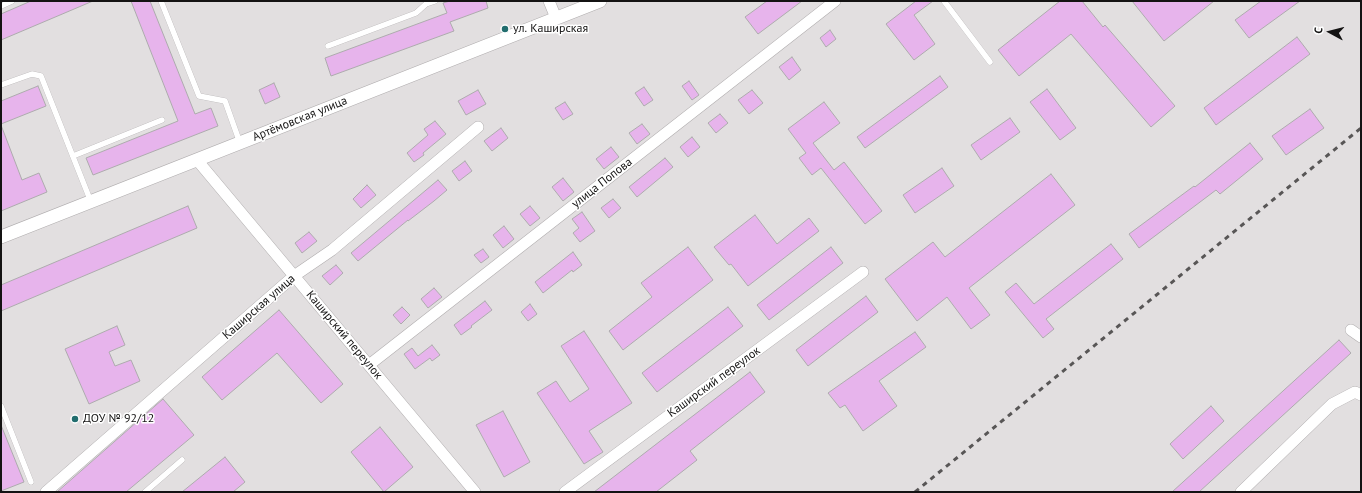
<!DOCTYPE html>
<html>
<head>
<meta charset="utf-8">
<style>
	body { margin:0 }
	#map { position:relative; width:1362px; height:493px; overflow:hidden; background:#e2dfe0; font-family:"PT Sans",sans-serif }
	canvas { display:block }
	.frame { position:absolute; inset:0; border:2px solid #141313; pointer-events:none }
	.north { position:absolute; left:1310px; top:12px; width:40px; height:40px; -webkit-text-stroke:3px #fff; paint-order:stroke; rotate:277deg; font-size:11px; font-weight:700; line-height:16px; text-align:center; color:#141313 }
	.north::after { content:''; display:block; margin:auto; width:14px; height:18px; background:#141313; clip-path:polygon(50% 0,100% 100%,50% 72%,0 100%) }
</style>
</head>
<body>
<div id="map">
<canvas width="1362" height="493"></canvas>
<div class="frame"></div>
<div class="north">С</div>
</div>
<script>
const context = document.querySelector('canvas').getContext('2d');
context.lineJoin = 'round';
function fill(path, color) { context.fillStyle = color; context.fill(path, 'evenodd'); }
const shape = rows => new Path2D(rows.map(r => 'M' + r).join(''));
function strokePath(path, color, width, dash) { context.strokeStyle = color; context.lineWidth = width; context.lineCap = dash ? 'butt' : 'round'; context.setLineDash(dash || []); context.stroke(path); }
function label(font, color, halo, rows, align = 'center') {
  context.font = font + ' "PT Sans",sans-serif'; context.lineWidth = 3; context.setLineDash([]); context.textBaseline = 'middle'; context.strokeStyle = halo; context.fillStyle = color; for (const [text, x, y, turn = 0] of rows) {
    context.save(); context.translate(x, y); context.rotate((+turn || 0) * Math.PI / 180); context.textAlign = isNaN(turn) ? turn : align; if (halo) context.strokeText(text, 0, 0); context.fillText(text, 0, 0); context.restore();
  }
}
const building = shape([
	[31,1,93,1,1,40,1,14,31,1],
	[131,1,150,1,195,114,211,108,218,126,93,175,86,158,178,121,131,1],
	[450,1,486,1,488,8,450,22,454,31,331,76,325,58,447,13,443,3,450,1],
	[767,1,802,1,758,34,745,17,767,1],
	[916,1,933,1,914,15,935,44,914,60,886,24,916,1],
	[1060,1,1082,1,1103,27,1105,25,1175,106,1151,127,1071,34,1019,76,998,50,1060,1],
	[1132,1,1214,1,1164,41,1132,1],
	[1261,1,1300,1,1249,38,1235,20,1261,1],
	[830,30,836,39,826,47,820,38,830,30],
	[1297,37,1310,54,1216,125,1204,108,1297,37],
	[792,57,801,70,789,80,779,67,792,57],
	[940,76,948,87,865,148,857,137,940,76],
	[689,81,699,95,692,100,682,86,689,81],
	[274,83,280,97,265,104,259,90,274,83],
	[38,86,46,106,1,124,1,101,38,86],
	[644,87,653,100,644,106,635,93,644,87],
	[1047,89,1076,128,1060,140,1030,102,1047,89],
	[478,90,486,104,466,115,458,101,478,90],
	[752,90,763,103,749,114,738,100,752,90],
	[565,102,573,114,563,120,555,108,565,102],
	[824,102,840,123,813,143,834,170,844,162,882,211,865,224,821,168,812,175,799,158,806,153,788,129,824,102],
	[1310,109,1324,128,1286,155,1272,136,1310,109],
	[720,114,728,123,716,133,708,123,720,114],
	[1010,118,1020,132,981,160,971,145,1010,118],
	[435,121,446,134,423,153,424,155,414,162,407,153,428,135,424,129,435,121],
	[642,124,650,134,637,144,629,133,642,124],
	[1,125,22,180,39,173,47,192,1,211,1,125],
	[501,128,508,138,492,151,484,141,501,128],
	[692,137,700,147,688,157,680,147,692,137],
	[1250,143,1263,159,1220,194,1216,190,1139,248,1129,234,1194,186,1195,187,1250,143],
	[611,147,619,157,604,169,596,159,611,147],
	[665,158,673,167,637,197,629,187,665,158],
	[465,161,472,171,459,181,452,171,465,161],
	[942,168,954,186,915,213,903,195,942,168],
	[1051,174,1075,205,969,288,990,315,971,329,947,297,917,321,885,279,933,242,945,257,1051,174],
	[563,178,574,192,563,201,552,187,563,178],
	[438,180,447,190,434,201,408,221,408,220,358,261,351,253,438,180],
	[367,185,376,195,361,208,353,199,367,185],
	[613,199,621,208,609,218,601,208,613,199],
	[188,206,197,228,1,311,1,285,188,206],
	[530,206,540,218,530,226,520,214,530,206],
	[582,212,595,231,580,242,573,233,579,228,572,219,582,212],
	[755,215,777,244,809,218,819,231,748,286,731,264,729,265,714,247,755,215],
	[504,226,514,239,503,248,493,235,504,226],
	[309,232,317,241,302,253,295,243,309,232],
	[1111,244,1123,259,1046,319,1054,329,1043,338,1005,292,1016,283,1034,304,1111,244],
	[688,247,713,280,623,350,609,331,652,297,641,283,688,247],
	[831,247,843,263,769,320,757,305,831,247],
	[483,249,489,257,481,263,474,255,483,249],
	[573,252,582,265,573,272,572,270,543,293,535,282,573,252],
	[336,265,343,273,330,285,322,276,336,265],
	[434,288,442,297,428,308,421,299,434,288],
	[866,296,878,312,808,366,796,350,866,296],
	[485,301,492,310,471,326,472,327,461,335,454,325,485,301],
	[530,304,537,314,528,321,521,312,530,304],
	[402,307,410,315,401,324,393,315,402,307],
	[728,307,743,326,657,392,642,373,728,307],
	[279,310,343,384,321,403,277,353,222,400,202,377,279,310],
	[117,326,125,345,109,352,115,366,131,360,140,381,89,404,65,349,117,326],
	[584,331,632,403,589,431,603,452,584,464,537,393,556,381,570,402,589,389,561,346,584,331],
	[915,332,926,347,879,381,897,406,863,431,845,405,840,408,828,393,915,332],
	[1339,340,1351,353,1199,492,1172,492,1339,340],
	[432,345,440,355,432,361,430,358,415,369,404,354,412,348,418,356,432,345],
	[750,372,765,392,690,451,697,460,656,492,594,492,750,372],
	[163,399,194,435,126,492,57,492,163,399],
	[1211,406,1224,421,1183,459,1170,444,1211,406],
	[503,411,530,462,504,477,476,425,503,411],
	[1,425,24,482,1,491,1,425],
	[380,427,413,467,384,492,351,452,380,427],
	[225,457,245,482,233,492,182,492,225,457]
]);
fill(building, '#e7b4ec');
strokePath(building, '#adabad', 1);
const service = shape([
	[161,1,199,96,225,101,240,143],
	[944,1,990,62],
	[1,6,12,1],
	[328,46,416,13,426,4,435,1],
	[1,85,32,74,41,76,91,202],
	[73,156,162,120],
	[1,406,31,482],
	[145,492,182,460]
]);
const minor = shape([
	[549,1,556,18],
	[197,160,475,492],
	[1351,330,1361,337],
	[369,365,835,1],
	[46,492,294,276,332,250,478,127],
	[565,492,863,272],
	[1241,492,1332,404,1355,392,1361,395]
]);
const tertiary = shape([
	[1,237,600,1]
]);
strokePath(service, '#b0adae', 6);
strokePath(minor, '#b0adae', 12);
strokePath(tertiary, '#b0adae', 14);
strokePath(service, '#fff', 5.5);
strokePath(minor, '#fff', 11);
strokePath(tertiary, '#fff', 13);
strokePath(shape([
	[915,492,1361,128]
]), '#585656', 3, [5, 5]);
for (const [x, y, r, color] of [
	[505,29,4,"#216d6e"],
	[75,419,4,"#216d6e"]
]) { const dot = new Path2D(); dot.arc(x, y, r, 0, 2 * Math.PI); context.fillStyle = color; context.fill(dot); strokePath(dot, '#fff', 1.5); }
label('12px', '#141313', '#fff', [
	["ул. Каширская",513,29],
	["ДОУ № 92/12",83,419]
], 'left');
label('12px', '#141313', '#fff', [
	["Артёмовская улица",300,119,-22],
	["улица Попова",602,183,-38],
	["Каширская улица",259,307,-41],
	["Каширский переулок",344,335,50],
	["Каширский переулок",714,382,-36]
]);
</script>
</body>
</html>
